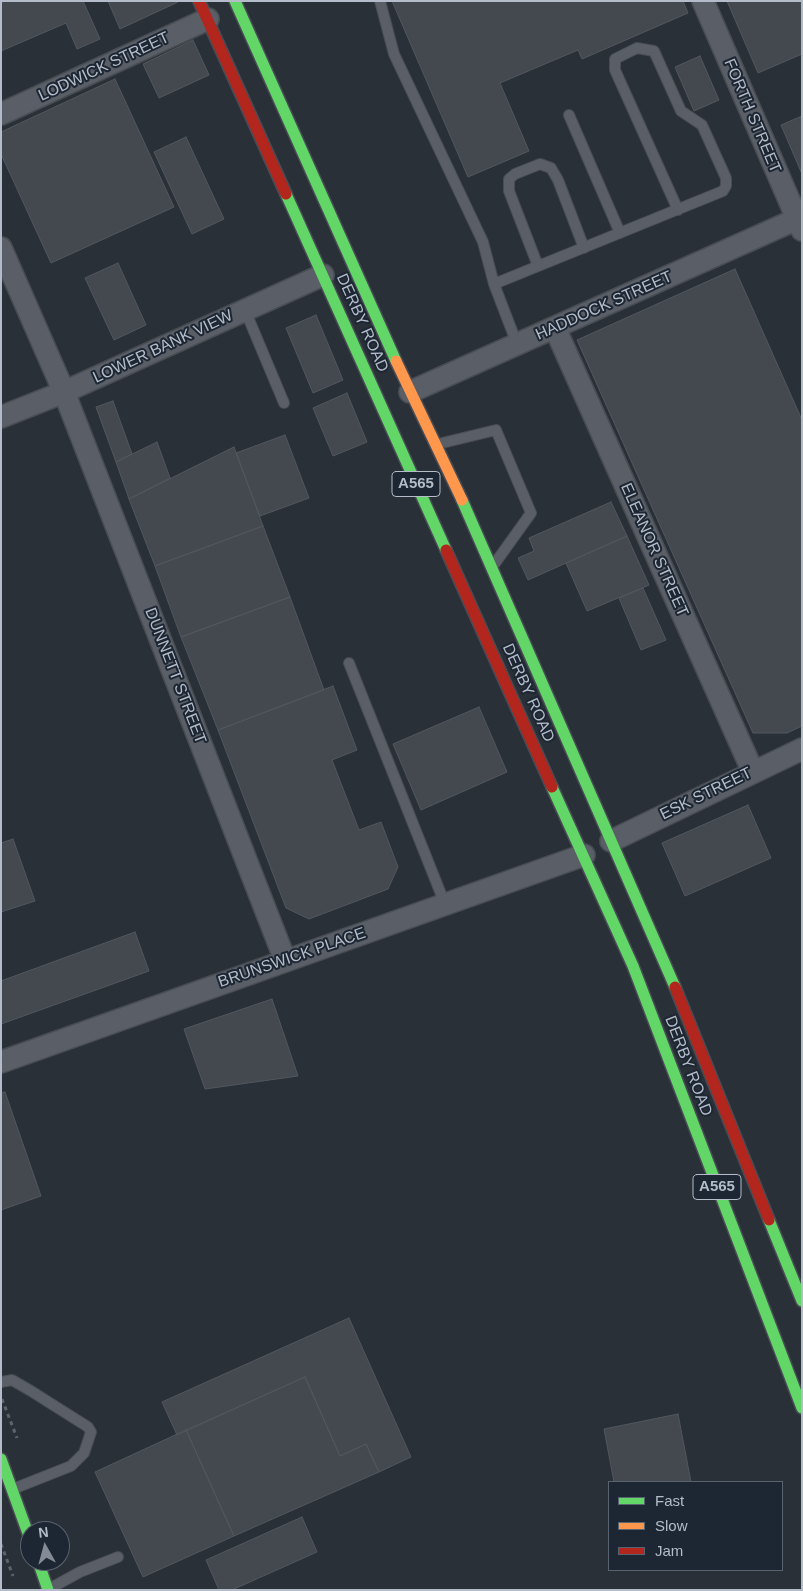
<!DOCTYPE html>
<html>
<head>
<meta charset="utf-8">
<style>
	body { margin:0 }
	#map { position:relative; width:803px; height:1591px; overflow:hidden; background:#2a3038; font-family:Helvetica,sans-serif }
	canvas { display:block }
	.frame { position:absolute; inset:0; border:2px solid #b4bcc9; pointer-events:none }
	.legend { position:absolute; left:608px; top:1481px; width:175px; height:90px; box-sizing:border-box; background:#1d2633; border:1px solid #59626f; margin:0; padding:6px 9px; list-style:none; font-size:15px; color:#b4bcc9 }
	.legend li { display:flex; align-items:center; gap:10px; height:25px }
	.legend b { width:25px; border:1px solid #59626f }
	.north { position:absolute; left:20px; top:1521px; width:50px; height:50px; box-sizing:border-box; background:#1d2633; border:1px solid #59626f; border-radius:50%; rotate:353deg; font-size:14px; font-weight:700; line-height:20px; text-align:center; color:#b4bcc9 }
	.north::after { content:''; display:block; margin:auto; width:18px; height:22px; background:#848b96; clip-path:polygon(50% 0,100% 100%,50% 72%,0 100%) }
</style>
</head>
<body>
<div id="map">
<canvas width="803" height="1591"></canvas>
<div class="frame"></div>
<ul class="legend">
<li><b style="height:6px;background:#63d668"></b>Fast</li>
<li><b style="height:6px;background:#ff974d"></b>Slow</li>
<li><b style="height:6px;background:#b3261e"></b>Jam</li>
</ul>
<div class="north">N</div>
</div>
<script>
const context = document.querySelector('canvas').getContext('2d');
context.lineJoin = 'round';
function fill(path, color) { context.fillStyle = color; context.fill(path, 'evenodd'); }
const shape = rows => new Path2D(rows.map(r => 'M' + r).join(''));
function strokePath(path, color, width, dash) { context.strokeStyle = color; context.lineWidth = width; context.lineCap = dash ? 'butt' : 'round'; context.setLineDash(dash || []); context.stroke(path); }
function label(font, color, halo, rows, align = 'center') {
  context.font = font + ' Helvetica,sans-serif'; context.lineWidth = 4; context.setLineDash([]); context.textBaseline = 'middle'; context.strokeStyle = halo; context.fillStyle = color; for (const [text, x, y, turn = 0] of rows) {
    context.save(); context.translate(x, y); context.rotate((+turn || 0) * Math.PI / 180); context.textAlign = isNaN(turn) ? turn : align; if (halo) context.strokeText(text, 0, 0); context.fillText(text, 0, 0); context.restore();
  }
}
const building = shape([
	[1,1,83,1,100,39,77,49,66,23,1,51,1,1],
	[108,1,178,1,178,2,120,29,108,1],
	[392,1,683,1,688,13,582,59,578,50,500,83,529,151,468,177,392,1],
	[727,1,802,1,802,54,758,73,727,1],
	[193,40,209,75,159,98,143,64,193,40],
	[700,56,719,100,694,111,675,67,700,56],
	[115,79,174,207,51,263,1,154,1,132,115,79],
	[802,116,802,174,781,125,802,116],
	[186,137,224,219,192,234,154,152,186,137],
	[118,263,146,325,114,340,85,278,118,263],
	[735,269,802,420,802,726,787,733,753,733,577,340,735,269],
	[316,315,343,380,313,393,286,328,316,315],
	[347,393,367,442,333,456,313,408,347,393],
	[113,401,132,454,116,462,96,407,113,401],
	[285,435,309,498,260,516,236,453,285,435],
	[157,442,170,478,129,499,116,462,157,442],
	[234,447,263,526,155,566,129,499,234,447],
	[611,502,627,536,528,580,518,558,534,551,529,538,611,502],
	[263,526,290,597,181,637,155,566,263,526],
	[627,536,649,585,587,611,566,563,627,536],
	[643,588,666,640,641,650,619,598,643,588],
	[290,597,324,690,218,730,181,637,290,597],
	[333,686,357,750,332,760,359,830,381,822,398,867,388,889,309,919,286,908,218,730,333,686],
	[479,707,507,772,421,810,393,744,479,707],
	[748,805,771,858,685,896,662,843,748,805],
	[13,839,35,901,1,912,1,843,13,839],
	[135,932,149,971,1,1024,1,981,135,932],
	[272,999,298,1076,205,1089,184,1029,272,999],
	[5,1092,41,1196,1,1210,1,1093,5,1092],
	[349,1318,411,1457,379,1472,366,1444,340,1456,305,1377,177,1435,162,1402,349,1318],
	[305,1377,340,1456,366,1444,379,1472,234,1536,186,1430,305,1377],
	[678,1414,691,1482,614,1482,604,1429,678,1414],
	[186,1430,234,1536,143,1577,95,1472,186,1430],
	[302,1517,317,1552,232,1590,219,1590,206,1560,302,1517]
]);
fill(building, '#444950');
strokePath(building, '#52575f', 1);
const lane = shape([
	[380,1,394,54,483,242,494,284,517,344],
	[569,115,620,233],
	[538,266,509,191,509,179,515,174,540,164,551,168,558,180,584,248],
	[494,284,723,191,726,186,726,178,702,125,681,111,654,51,637,48,615,59,615,70,678,210],
	[245,310,284,403],
	[438,444,496,430,531,513,493,566],
	[349,663,445,904],
	[1,1382,12,1380,31,1391,88,1427,91,1432,84,1453,71,1466,13,1489],
	[49,1589,80,1572,118,1557]
]);
const street = shape([
	[703,1,802,230],
	[1,114,208,19],
	[1,248,64,392,285,960],
	[555,328,753,772],
	[410,392,797,219],
	[1,417,64,392,323,275],
	[611,841,802,749],
	[1,1062,584,855]
]);
const fast = shape([
	[235,1,396,361],
	[286,194,446,550],
	[462,500,675,987],
	[552,787,633,966,802,1408],
	[769,1220,802,1301],
	[1,1459,30,1539],
	[38,1561,48,1590]
]);
const slow = shape([
	[396,361,462,500]
]);
const jam = shape([
	[199,1,286,194],
	[446,550,552,787],
	[675,987,769,1220]
]);
strokePath(lane, '#484c53', 12);
strokePath(street, '#484c53', 24);
strokePath(fast, '#484c55', 14);
strokePath(slow, '#484c55', 14);
strokePath(jam, '#484c55', 14);
strokePath(shape([
	[2,1399,17,1438],
	[1,1544,13,1576]
]), '#5d636a', 3, [4, 4]);
strokePath(lane, '#5a5e66', 10);
strokePath(street, '#5a5e66', 21);
strokePath(fast, '#63d668', 11);
strokePath(slow, '#ff974d', 11);
strokePath(jam, '#b3261e', 11);
for (const [x, y, w] of [
	[416,484,48],
	[717,1187,48]
]) { const box = new Path2D(); box.roundRect(x - w / 2, y - 12.5, w, 25, 4); context.fillStyle = '#1d2633'; context.fill(box); strokePath(box, '#b4bcc9', 1); }
label('bold 15px', '#b4bcc9', null, [
	["A565",416,484],
	["A565",717,1187]
]);
label('16px', '#b4bcc9', '#1d2633', [
	["LODWICK STREET",104,67,-25],
	["FORTH STREET",752,116,67],
	["HADDOCK STREET",604,306,-24],
	["DERBY ROAD",362,323,66],
	["LOWER BANK VIEW",163,347,-25],
	["ELEANOR STREET",654,550,66],
	["DUNNETT STREET",175,676,69],
	["DERBY ROAD",528,693,66],
	["ESK STREET",706,794,-26],
	["BRUNSWICK PLACE",292,958,-19],
	["DERBY ROAD",688,1066,69]
]);
</script>
</body>
</html>
